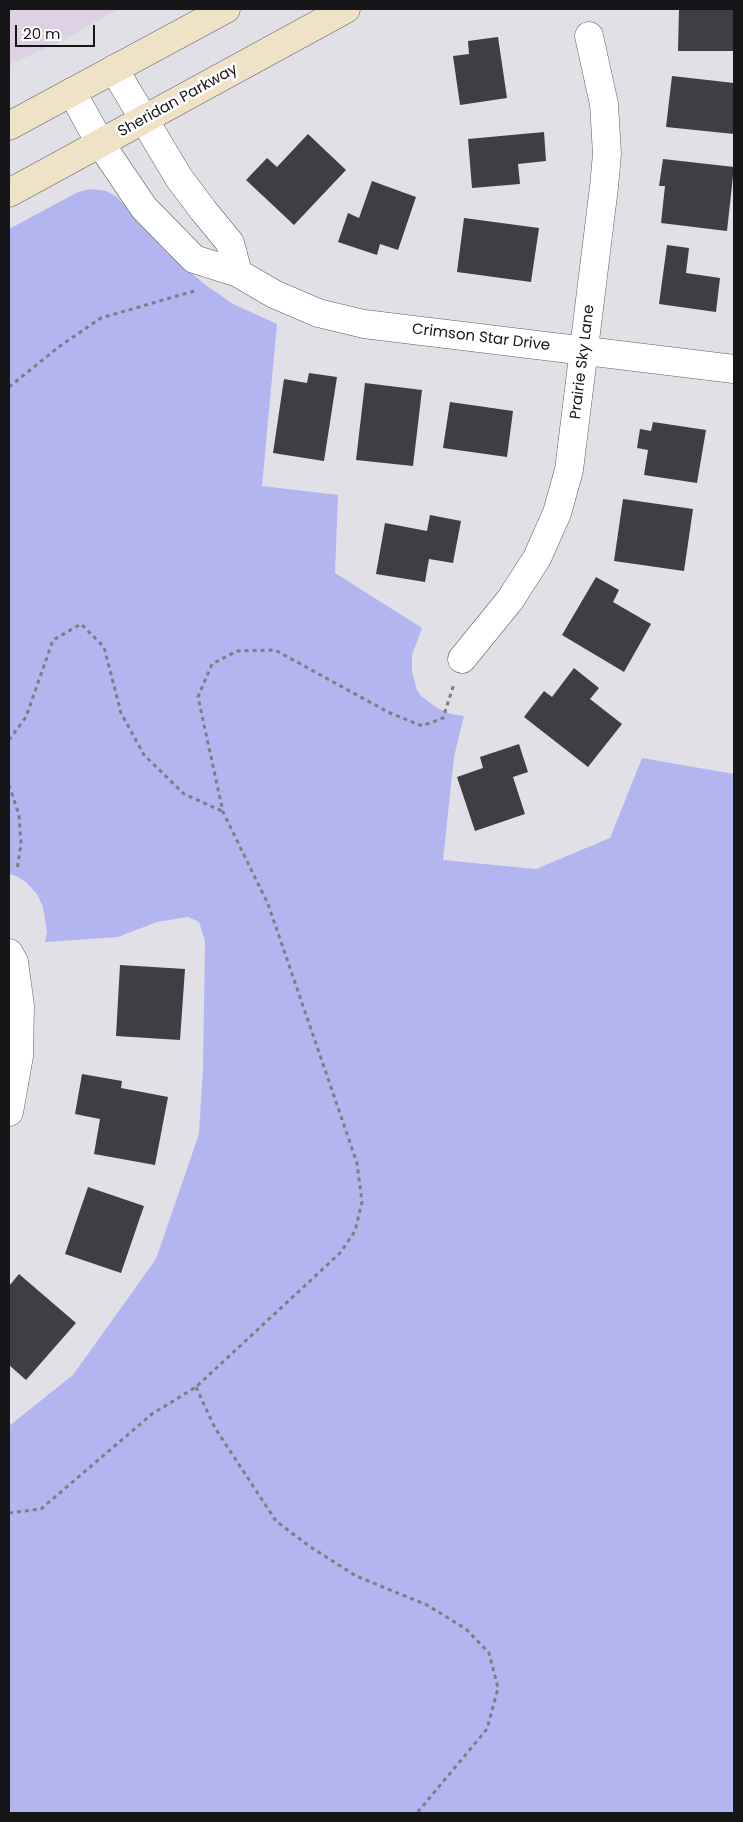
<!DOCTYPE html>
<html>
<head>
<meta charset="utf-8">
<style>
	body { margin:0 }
	#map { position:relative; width:743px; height:1822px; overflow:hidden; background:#e0e0e6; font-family:Poppins,sans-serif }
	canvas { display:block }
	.frame { position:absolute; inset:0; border:10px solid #161618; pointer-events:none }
	.scale { position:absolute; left:15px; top:25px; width:80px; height:22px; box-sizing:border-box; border:2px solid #161618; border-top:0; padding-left:6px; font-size:15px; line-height:18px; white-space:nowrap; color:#161618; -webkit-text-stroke:4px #fff; paint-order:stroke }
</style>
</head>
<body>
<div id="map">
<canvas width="743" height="1822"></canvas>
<div class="frame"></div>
<div class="scale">20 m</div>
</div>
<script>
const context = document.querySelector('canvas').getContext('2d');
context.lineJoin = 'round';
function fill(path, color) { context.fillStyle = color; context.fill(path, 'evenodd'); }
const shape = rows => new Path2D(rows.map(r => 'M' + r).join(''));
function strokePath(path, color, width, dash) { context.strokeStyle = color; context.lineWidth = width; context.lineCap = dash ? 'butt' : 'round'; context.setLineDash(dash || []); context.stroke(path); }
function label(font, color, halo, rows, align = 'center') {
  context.font = font + ' Poppins,sans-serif'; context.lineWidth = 5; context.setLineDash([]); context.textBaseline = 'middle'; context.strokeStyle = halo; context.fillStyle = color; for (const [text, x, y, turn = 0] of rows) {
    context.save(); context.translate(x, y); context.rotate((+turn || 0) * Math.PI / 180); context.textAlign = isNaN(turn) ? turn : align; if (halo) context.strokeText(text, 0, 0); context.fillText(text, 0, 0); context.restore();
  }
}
fill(shape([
	[9,9,119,9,63,40,9,65]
]), '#dfd1e5');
fill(shape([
	[90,189,106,191,117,197,167,253,207,286,233,304,277,324,262,486,338,495,335,573,422,628,412,655,412,672,417,690,421,696,437,708,451,714,464,716,454,757,443,860,536,869,610,838,642,758,734,774,734,1813,9,1813,9,1426,73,1375,156,1259,199,1134,203,1068,205,941,199,922,188,917,157,922,118,937,45,942,47,932,43,907,37,894,26,882,16,876,9,874,9,229,78,192]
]), '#b3b5f1');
fill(shape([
	[679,9,734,9,734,51,678,51],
	[498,37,507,98,460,105,453,56,469,54,468,41],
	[672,76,734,83,734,134,666,127],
	[544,132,546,161,518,164,520,184,472,188,468,139],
	[308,134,346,170,294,225,246,180,267,158,277,167],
	[663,159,734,167,727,231,661,223,665,186,659,186],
	[372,181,416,197,398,250,380,244,377,255,338,242,348,213,359,218],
	[464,218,539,228,531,282,457,272],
	[667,245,689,248,686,273,720,278,716,312,659,304],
	[309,373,337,377,324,461,273,453,284,379,307,383],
	[365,383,422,390,413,466,356,460],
	[450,402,513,411,507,457,443,448],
	[653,422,706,430,697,483,644,475,648,450,637,448,640,429,651,431],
	[623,499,693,509,684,571,614,561],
	[430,515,461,521,453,563,429,559,425,582,376,574,385,523,427,531],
	[596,577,619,590,613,602,651,624,624,672,562,635],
	[574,668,599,688,590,699,622,724,588,767,524,717,544,691,552,697],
	[519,744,528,772,513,777,525,814,475,831,457,777,483,768,480,757],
	[120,965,185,969,180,1040,116,1036],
	[82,1074,122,1081,121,1088,168,1097,155,1165,94,1154,100,1119,75,1114],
	[88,1187,144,1206,121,1273,65,1254],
	[19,1274,76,1323,26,1380,9,1365,9,1286]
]), '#3e3e43');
const street = shape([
	[114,69,179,178,203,210,230,243,238,273],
	[72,92,100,143,144,208,194,259,238,273,274,294,318,313,364,324,734,369],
	[462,659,510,600,537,558,557,513,569,470,604,187,607,154,604,104,589,36],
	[9,953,14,962,20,1006,19,1056,9,1112]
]);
const secondary = shape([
	[9,126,226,9],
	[9,193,346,9]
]);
strokePath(street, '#5e5e63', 29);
strokePath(secondary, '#5e5e63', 29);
strokePath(shape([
	[9,387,60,346,101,318,194,291],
	[9,740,26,717,53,640,81,624,104,647,121,713,144,755,184,794,222,811],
	[9,785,19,815,21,844,17,870],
	[196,1387,215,1428,276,1521,309,1546,356,1576,427,1605,466,1629,489,1653,498,1688,487,1729,417,1813],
	[9,1513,41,1509,152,1414,196,1387,340,1253,355,1231,362,1202,357,1163,268,904,223,812,198,697,212,664,237,651,275,650,388,712,422,726,443,718,454,684]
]), '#7e7e82', 3, [4, 4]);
strokePath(street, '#fff', 28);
strokePath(secondary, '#efe2c6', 28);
label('15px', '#161618', '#fff', [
	["Sheridan Parkway",178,101,-29],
	["Crimson Star Drive",481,338,7],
	["Prairie Sky Lane",583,362,-83]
]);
</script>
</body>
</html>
